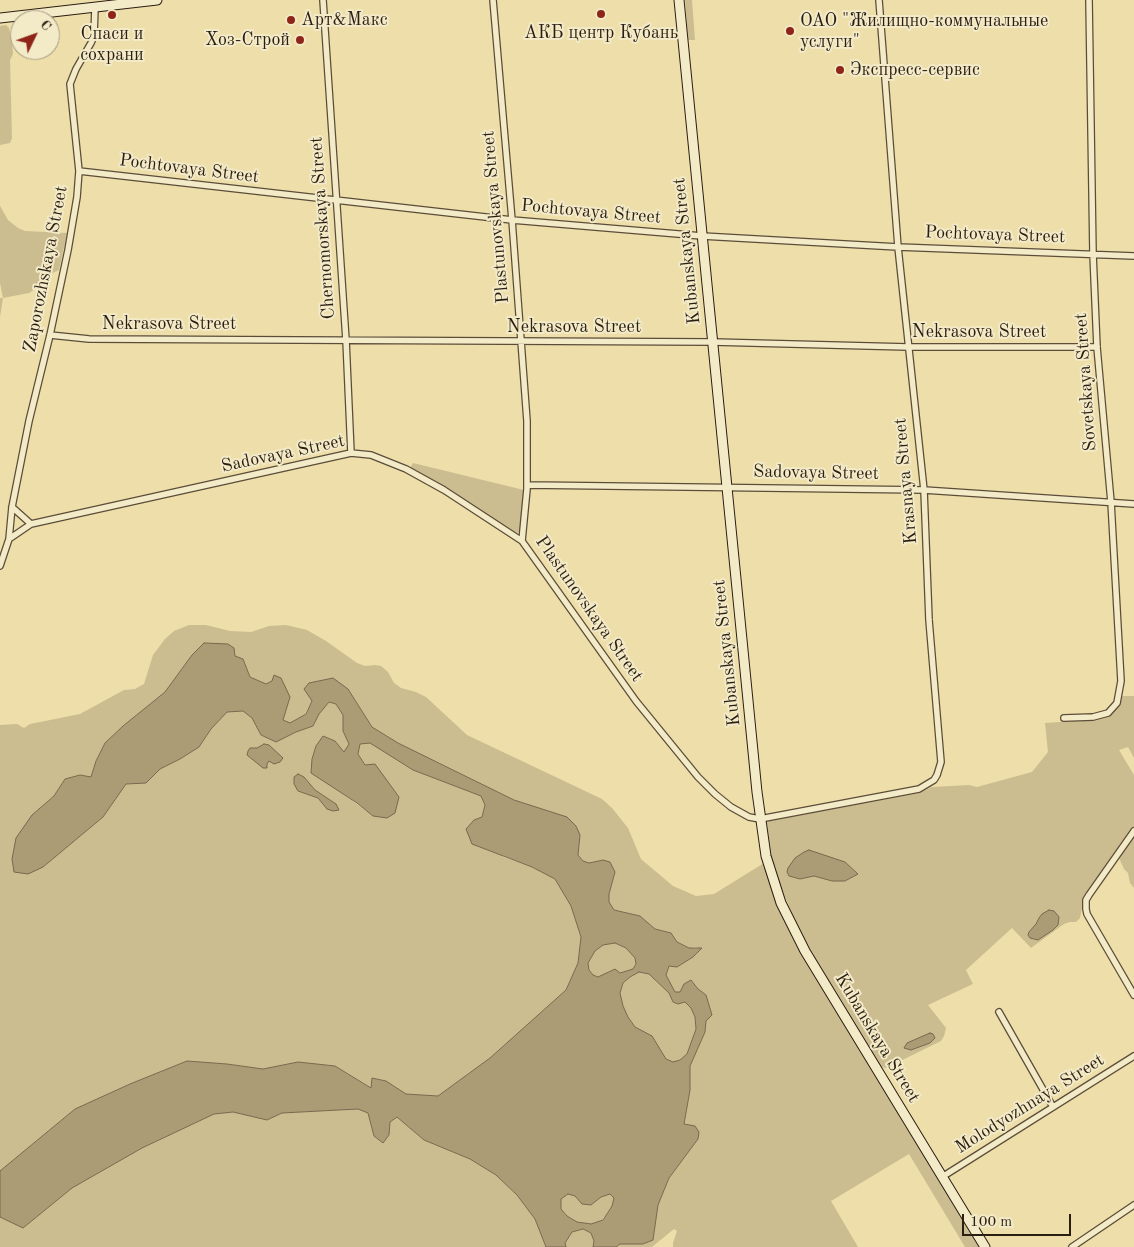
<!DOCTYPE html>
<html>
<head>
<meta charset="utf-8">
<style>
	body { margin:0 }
	#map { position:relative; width:1134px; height:1247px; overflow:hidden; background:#eddeaa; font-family:"Old Standard TT",serif }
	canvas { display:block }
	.north { position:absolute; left:10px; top:10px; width:50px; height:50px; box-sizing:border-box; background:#f3eac8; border:1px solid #a3987f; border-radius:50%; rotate:48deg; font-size:14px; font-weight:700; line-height:20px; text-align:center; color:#2a1d12 }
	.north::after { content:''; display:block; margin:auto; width:18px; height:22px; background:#8f2418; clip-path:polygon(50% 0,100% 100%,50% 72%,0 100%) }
	.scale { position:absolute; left:962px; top:1214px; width:109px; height:22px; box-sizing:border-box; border:2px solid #2a1d12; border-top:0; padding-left:6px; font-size:15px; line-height:18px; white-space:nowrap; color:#2a1d12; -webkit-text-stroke:4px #f3eac8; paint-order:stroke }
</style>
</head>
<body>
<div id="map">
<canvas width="1134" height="1247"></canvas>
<div class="north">С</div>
<div class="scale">100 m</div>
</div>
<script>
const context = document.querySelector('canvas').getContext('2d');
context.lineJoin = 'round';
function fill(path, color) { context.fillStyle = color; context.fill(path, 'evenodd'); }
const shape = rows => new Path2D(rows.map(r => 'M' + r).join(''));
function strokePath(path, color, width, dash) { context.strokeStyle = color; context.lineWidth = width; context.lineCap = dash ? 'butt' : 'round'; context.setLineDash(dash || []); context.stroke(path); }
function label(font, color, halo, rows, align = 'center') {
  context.font = font + ' "Old Standard TT",serif'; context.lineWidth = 4; context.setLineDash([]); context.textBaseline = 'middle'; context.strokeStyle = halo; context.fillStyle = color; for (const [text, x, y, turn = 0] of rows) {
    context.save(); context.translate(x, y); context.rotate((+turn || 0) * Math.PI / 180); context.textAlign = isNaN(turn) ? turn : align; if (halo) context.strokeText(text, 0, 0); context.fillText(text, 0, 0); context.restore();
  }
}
fill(shape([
	[685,0,692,0,695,40,688,40],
	[6,25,9,28,12,42,13,54,10,60,12,138,10,143,0,145,0,26],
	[0,206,8,220,18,228,25,231,67,233,59,270,46,276,35,289,29,293,3,298,0,317,0,298,3,298,0,283],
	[413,463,524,490,521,531,517,533,410,468],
	[189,625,206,625,230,631,251,632,269,626,286,625,307,630,326,641,357,663,365,666,375,665,381,666,388,672,394,683,401,688,416,692,426,697,467,735,602,799,612,808,628,828,641,859,673,886,696,896,714,894,764,863,773,894,800,951,980,1247,965,1247,909,1154,831,1201,858,1247,673,1247,673,1243,677,1231,674,1229,652,1247,616,1247,620,1244,643,1244,653,1240,658,1205,669,1178,698,1139,684,1124,690,1090,690,1066,705,1032,706,995,698,989,691,980,680,992,675,992,666,975,669,966,677,967,693,957,697,947,689,948,677,942,671,933,655,929,640,916,614,910,609,903,609,894,615,872,603,860,589,863,583,861,578,855,580,835,539,809,514,800,398,743,372,727,348,689,312,701,305,714,290,723,283,720,286,709,272,681,266,684,250,677,243,659,192,655,165,692,123,726,105,743,96,761,91,777,80,775,65,779,54,796,32,815,43,867,103,817,126,784,146,782,160,769,180,759,199,747,211,729,227,712,243,711,252,718,261,735,276,742,296,732,313,726,319,714,329,702,336,704,343,715,343,731,349,744,345,753,335,741,323,736,316,746,312,759,335,788,373,816,399,797,387,782,365,765,358,753,360,744,370,742,413,770,481,796,485,805,482,817,474,820,503,857,532,867,555,879,571,906,581,937,578,963,566,990,490,1058,438,1096,406,1094,386,1081,373,1078,372,1088,335,1066,298,1062,263,1069,227,1064,187,1061,130,1084,75,1109,0,1171,0,725,17,724,24,728,30,724,80,714,124,690,135,689,144,684,153,655,165,639,174,631],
	[304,777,315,790,336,804,327,809,318,798,298,791],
	[1122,696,1134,696,1134,758,1128,747,1119,750,1134,775,1134,826,1084,898,1080,918,1076,922,1070,922,1064,924,1031,948,1012,928,966,970,973,984,928,1005,946,1028,944,1036,941,1041,886,1068,881,1067,878,1065,810,952,797,926,776,875,769,849,766,823,769,821,920,793,932,787,969,785,977,787,1032,772,1048,752,1045,723,1089,720,1108,716,1117,708],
	[809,851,845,862,858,874,845,881,832,881,814,876,800,879,789,876,787,872],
	[1134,836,1134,888,1130,883,1128,873,1124,869,1119,858],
	[615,943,626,948,635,958,636,963,633,969,620,973,611,970,605,975,598,977,592,975,589,970,588,963,595,951,603,945],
	[639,972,649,974,669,993,673,1002,678,1004,685,1002,691,1008,695,1017,696,1029,687,1054,680,1060,673,1063,666,1059,652,1037,635,1027,628,1017,623,1006,620,994,623,983,630,977],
	[359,1109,368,1113,374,1136,383,1143,389,1135,390,1122,397,1117,424,1140,470,1159,496,1175,517,1195,535,1219,546,1247,0,1247,0,1217,23,1228,72,1188,142,1148,214,1114,233,1112,267,1120,282,1113],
	[568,1194,575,1196,582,1204,591,1205,601,1197,610,1194,614,1198,612,1206,602,1220,591,1224,577,1222,567,1216,561,1209,561,1199],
	[584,1229,591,1233,594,1241,593,1247,566,1247,565,1243,572,1232]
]), '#ccbd90');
const water = shape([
	[204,643,228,644,234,648,235,656,243,659,250,677,266,684,272,681,274,675,281,678,290,697,283,720,290,723,306,714,312,701,304,689,309,683,333,678,348,689,372,727,398,743,514,800,567,817,576,826,580,835,578,855,583,861,589,863,603,860,610,862,615,872,609,894,609,902,614,910,640,916,655,929,671,933,677,942,689,948,702,948,693,957,677,967,669,966,666,975,675,992,680,992,684,984,691,980,698,989,706,995,712,1015,706,1021,705,1032,690,1066,690,1090,684,1124,695,1126,699,1132,698,1139,669,1178,658,1205,653,1240,643,1244,620,1244,616,1247,593,1247,594,1241,591,1233,583,1229,572,1232,565,1243,566,1247,546,1247,535,1219,517,1195,496,1175,470,1159,424,1140,397,1117,390,1122,389,1135,383,1143,374,1136,368,1113,358,1109,282,1113,267,1120,233,1112,214,1114,142,1148,72,1188,23,1228,0,1217,0,1171,75,1109,130,1084,187,1061,227,1064,263,1069,298,1062,335,1066,371,1088,372,1078,386,1081,406,1094,438,1096,490,1058,566,990,578,963,581,937,571,906,555,879,532,867,472,844,466,829,474,820,482,817,485,805,481,796,413,770,370,743,360,744,358,754,365,765,375,764,399,797,395,813,387,818,373,816,357,803,311,773,312,759,316,746,323,736,335,741,344,752,349,744,343,731,343,715,336,704,329,702,319,714,313,726,296,732,276,742,261,735,252,718,243,711,227,712,211,729,199,747,180,759,160,769,146,783,126,784,103,817,43,867,28,874,14,872,12,859,16,838,32,815,54,796,65,779,80,775,91,777,96,761,105,743,123,726,165,692,192,655,204,643],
	[615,943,626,948,635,958,636,964,633,969,620,973,615,969,598,977,593,975,589,970,588,963,595,951,603,945,615,943],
	[639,972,649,974,669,993,673,1002,678,1004,685,1002,691,1008,695,1017,696,1029,687,1054,680,1060,673,1062,666,1059,652,1036,635,1027,628,1017,623,1006,620,993,623,983,630,977,639,972],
	[568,1194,575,1196,582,1204,591,1205,601,1197,610,1194,614,1198,612,1206,603,1220,591,1224,577,1222,567,1216,561,1209,561,1199,568,1194],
	[264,744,269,745,283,758,280,762,274,764,269,761,267,764,267,768,263,768,247,755,248,751,250,748,257,748,264,744],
	[298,774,304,777,315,790,336,804,339,810,333,811,327,809,318,798,298,791,294,784,294,777,298,774],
	[809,850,845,862,858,874,845,881,832,881,814,876,800,879,789,876,787,872,788,868,795,858,804,852,809,850],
	[1049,910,1054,911,1059,917,1058,925,1053,930,1038,940,1030,938,1028,935,1029,932,1036,924,1039,918,1042,914,1049,910],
	[930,1033,933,1034,935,1038,930,1043,911,1050,904,1048,907,1043,930,1033]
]);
fill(water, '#ab9c76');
strokePath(water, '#77694e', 1);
const street = shape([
	[323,0,346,340,351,453],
	[493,0,512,220,527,421,527,489,522,541,636,701,698,777,715,794,731,807,749,817,760,819,919,789,934,780,937,775,941,762,929,620,924,490,898,247,879,0],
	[79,171,512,220,702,236,898,247,1134,256],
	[50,335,89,339,713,342,908,347,1097,347],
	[527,485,924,490,1134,504],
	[12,507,31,524],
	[9,539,12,507,29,421,50,335,68,250,77,197,79,171,70,84,76,69,91,43,94,36,95,7],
	[0,566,9,539,31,524,351,453,371,455,406,469,444,490,522,541],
	[1064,718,1093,717,1108,713,1117,703,1121,681,1111,502,1097,347,1093,254,1089,0],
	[1134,831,1089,895,1086,900,1086,909,1087,914,1134,995],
	[999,1012,1053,1107],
	[942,1177,1134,1056],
	[1072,1247,1134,1205]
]);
const secondary = shape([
	[679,0,757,792,766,856,781,903,805,951,985,1247],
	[0,18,157,0]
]);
strokePath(street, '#5b4d38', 8);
strokePath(secondary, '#2a1d12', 11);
strokePath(street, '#f3eac8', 5.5);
strokePath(secondary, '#f3eac8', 9);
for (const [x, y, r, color] of [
	[601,14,5,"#8f2418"],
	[112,15,5,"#8f2418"],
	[291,20,5,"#8f2418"],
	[790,31,5,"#8f2418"],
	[300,40,5,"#8f2418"],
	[840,70,5,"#8f2418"]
]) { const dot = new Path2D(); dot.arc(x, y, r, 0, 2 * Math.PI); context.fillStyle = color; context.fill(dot); strokePath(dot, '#f3eac8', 2); }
label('18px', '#2a1d12', '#f3eac8', [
	["Арт&Макс",301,20],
	["ОАО \"Жилищно-коммунальные",800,21],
	["услуги\"",800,42],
	["АКБ центр Кубань",601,33,"center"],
	["Спаси и",112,34,"center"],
	["сохрани",112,55,"center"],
	["Хоз-Строй",290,40,"right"],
	["Экспресс-сервис",850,70]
], 'left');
label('18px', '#2a1d12', '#f3eac8', [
	["Pochtovaya Street",189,169,7],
	["Pochtovaya Street",591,212,5],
	["Plastunovskaya Street",496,217,-95],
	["Chernomorskaya Street",323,228,-94],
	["Pochtovaya Street",995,235,2],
	["Kubanskaya Street",687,251,-96],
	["Zaporozhskaya Street",46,269,-79],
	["Nekrasova Street",169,324],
	["Nekrasova Street",574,327],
	["Nekrasova Street",979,332],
	["Sovetskaya Street",1086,382,-94],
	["Sadovaya Street",283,454,-12],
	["Sadovaya Street",816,473,1],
	["Krasnaya Street",906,481,-95],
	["Plastunovskaya Street",589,609,55],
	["Kubanskaya Street",727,653,-96],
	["Kubanskaya Street",877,1038,59],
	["Molodyozhnaya Street",1030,1104,-32]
]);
</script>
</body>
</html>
